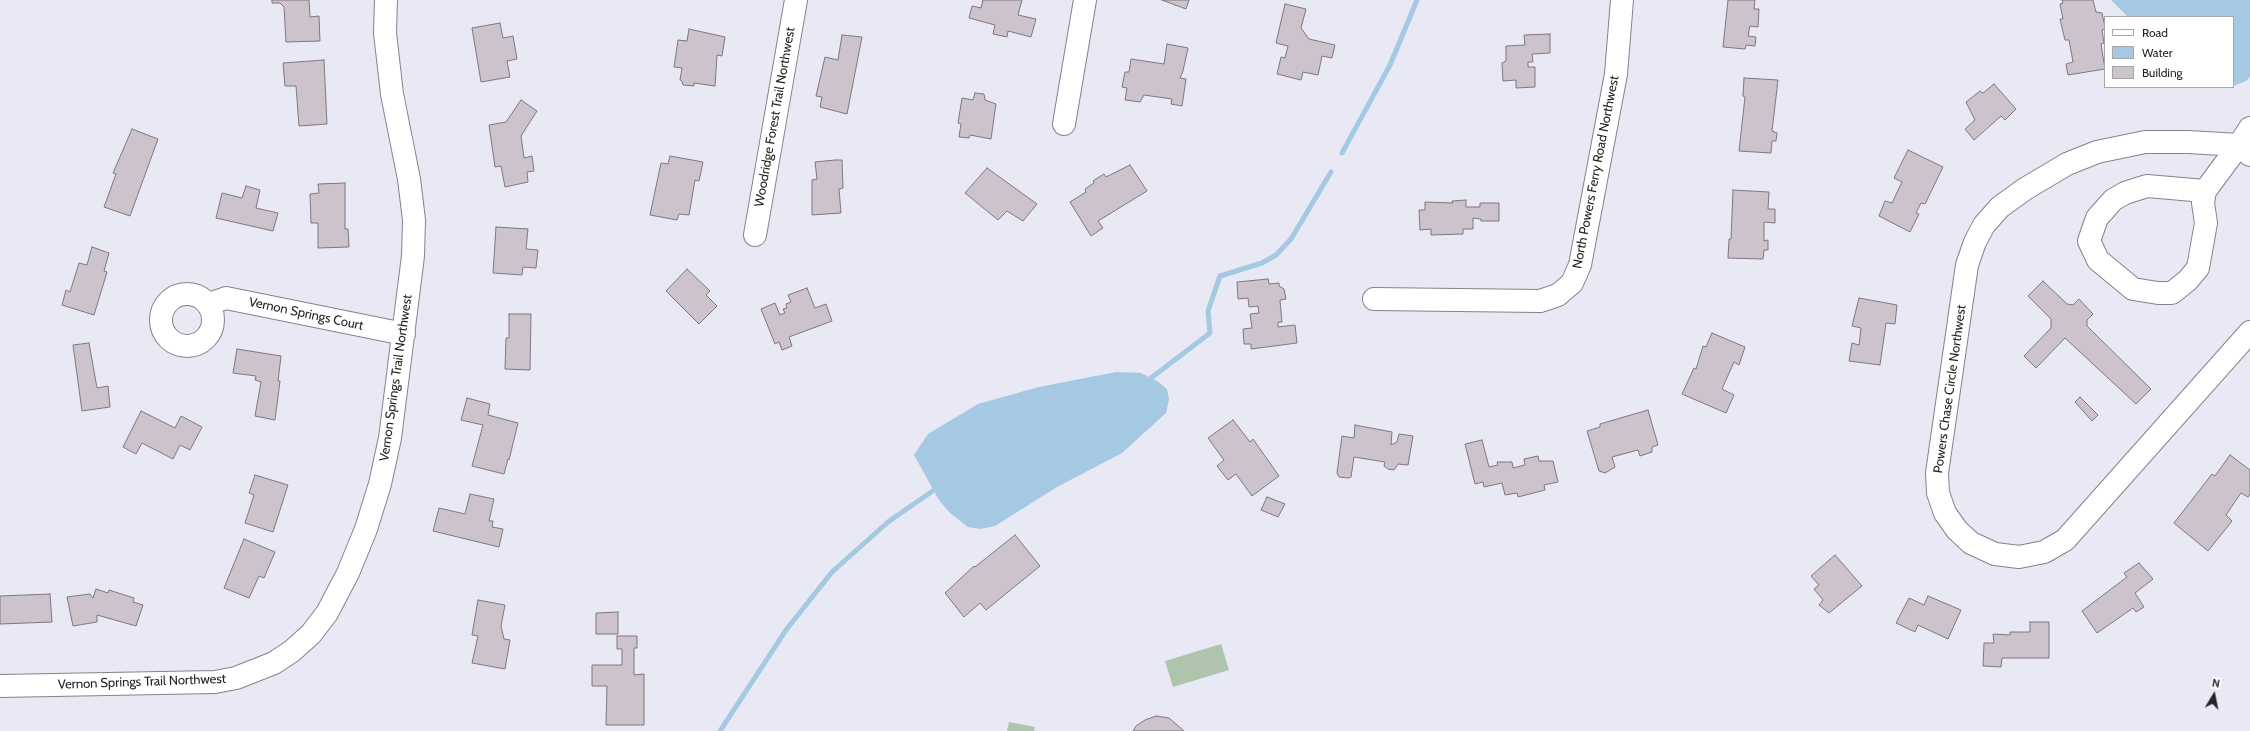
<!DOCTYPE html>
<html>
<head>
<meta charset="utf-8">
<style>
	body { margin:0 }
	#map { position:relative; width:2250px; height:731px; overflow:hidden; background:#e9e8f5; font-family:Cabin,sans-serif }
	canvas { display:block }
	.legend { position:absolute; left:2104px; top:16px; width:130px; height:72px; box-sizing:border-box; background:#fff; border:1px solid #a7a7a9; margin:0; padding:5px 7px; list-style:none; font-size:12px; color:#242428 }
	.legend li { display:flex; align-items:center; gap:8px; height:20px }
	.legend b { width:20px; border:1px solid #a7a7a9 }
	.north { position:absolute; left:2194px; top:675px; width:40px; height:40px; -webkit-text-stroke:3px #fff; paint-order:stroke; rotate:10deg; font-size:11px; font-weight:700; line-height:16px; text-align:center; color:#242428 }
	.north::after { content:''; display:block; margin:auto; width:14px; height:18px; background:#242428; clip-path:polygon(50% 0,100% 100%,50% 72%,0 100%) }
</style>
</head>
<body>
<div id="map">
<canvas width="2250" height="731"></canvas>
<ul class="legend">
<li><b style="height:5px;background:#fff"></b>Road</li>
<li><b style="height:11px;background:#a5c8e3"></b>Water</li>
<li><b style="height:11px;background:#ccc3cd"></b>Building</li>
</ul>
<div class="north">N</div>
</div>
<script>
const context = document.querySelector('canvas').getContext('2d');
context.lineJoin = 'round';
function fill(path, color) { context.fillStyle = color; context.fill(path, 'evenodd'); }
const shape = rows => new Path2D(rows.map(r => 'M' + r).join(''));
function strokePath(path, color, width, dash) { context.strokeStyle = color; context.lineWidth = width; context.lineCap = dash ? 'butt' : 'round'; context.setLineDash(dash || []); context.stroke(path); }
function label(font, color, halo, rows, align = 'center') {
  context.font = font + ' Cabin,sans-serif'; context.lineWidth = 4; context.setLineDash([]); context.textBaseline = 'middle'; context.strokeStyle = halo; context.fillStyle = color; for (const [text, x, y, turn = 0] of rows) {
    context.save(); context.translate(x, y); context.rotate((+turn || 0) * Math.PI / 180); context.textAlign = isNaN(turn) ? turn : align; if (halo) context.strokeText(text, 0, 0); context.fillText(text, 0, 0); context.restore();
  }
}
fill(shape([
	[1221,644,1229,670,1173,687,1165,661],
	[1009,722,1035,727,1034,731,1007,731]
]), '#aec5ac');
fill(shape([
	[2111,0,2250,0,2250,77,2246,81,2233,86,2233,17,2128,17],
	[1116,372,1141,373,1157,381,1167,389,1169,399,1166,413,1122,453,1057,487,995,526,980,529,968,527,950,513,939,500,914,455,928,434,978,404,1039,387]
]), '#a5c8e3');
strokePath(shape([
	[1342,153,1390,65,1417,0],
	[1151,378,1210,333,1208,311,1220,276,1262,263,1276,255,1291,239,1331,172],
	[720,731,786,630,832,572,888,522,934,490]
]), '#a5c8e3', 5);
const building = shape([
	[272,0,309,0,310,17,319,16,320,41,286,42,284,7,280,3,272,3,272,0],
	[983,0,1022,0,1018,15,1036,19,1031,37,1008,31,1007,37,993,34,995,25,969,18,972,6,981,8,983,0],
	[1162,0,1189,0,1186,9,1162,0],
	[1728,0,1755,0,1754,9,1759,9,1758,27,1750,26,1748,36,1756,37,1755,46,1746,45,1745,49,1723,47,1728,0],
	[2062,0,2093,0,2096,12,2102,13,2105,27,2105,29,2102,30,2104,43,2101,44,2105,69,2068,75,2066,64,2073,62,2069,40,2065,40,2060,19,2063,19,2060,4,2063,3,2062,0],
	[1285,4,1306,9,1301,28,1309,39,1335,45,1332,58,1322,56,1318,75,1303,72,1301,80,1277,74,1281,57,1285,58,1288,46,1276,43,1285,4],
	[500,23,503,38,513,36,517,59,507,61,510,77,481,82,472,28,500,23],
	[689,29,725,37,722,56,717,55,715,86,694,83,694,86,683,85,682,81,680,80,682,68,674,67,678,40,687,41,689,29],
	[1550,34,1550,53,1532,54,1533,62,1528,62,1528,67,1535,67,1535,87,1516,88,1516,80,1503,81,1502,63,1506,61,1506,46,1525,45,1524,35,1550,34],
	[842,35,862,37,847,114,820,107,822,97,816,96,825,57,838,60,842,35],
	[1167,44,1188,48,1183,71,1180,78,1186,79,1182,106,1171,104,1172,99,1144,95,1140,102,1125,100,1127,88,1122,87,1125,72,1129,72,1131,59,1164,64,1167,44],
	[324,60,327,124,299,126,296,86,285,86,283,63,324,60],
	[1744,78,1778,80,1772,131,1777,133,1776,141,1772,141,1771,153,1739,151,1745,97,1743,96,1744,78],
	[1994,84,2016,109,2005,120,2001,116,1974,140,1965,129,1975,120,1966,102,1980,91,1983,93,1994,84],
	[975,93,984,94,985,100,996,104,991,139,970,135,969,138,959,137,961,124,958,123,962,98,973,100,975,93],
	[521,100,537,111,521,136,524,158,532,156,534,171,527,172,528,182,505,187,501,166,495,167,489,125,506,122,521,100],
	[132,129,158,139,130,216,104,207,116,174,113,173,132,129],
	[1908,150,1943,167,1925,204,1921,203,1916,213,1919,214,1910,232,1879,216,1885,201,1892,203,1902,182,1894,178,1908,150],
	[670,156,703,162,699,181,695,180,689,215,679,214,677,220,650,215,661,163,668,164,670,156],
	[835,160,842,160,843,188,839,189,841,213,812,215,812,180,817,179,815,162,835,160],
	[1130,165,1147,191,1098,221,1103,228,1091,236,1070,202,1086,192,1085,189,1094,183,1093,181,1104,174,1106,177,1130,165],
	[987,168,1037,204,1023,221,1007,211,998,220,965,193,987,168],
	[345,183,345,229,348,229,349,247,318,248,318,223,311,223,310,194,319,193,318,184,345,183],
	[246,186,260,190,256,208,278,213,273,231,216,218,222,193,242,198,246,186],
	[1733,190,1769,192,1768,209,1775,209,1775,223,1764,222,1764,241,1768,240,1768,250,1764,250,1763,259,1728,258,1729,239,1731,239,1733,190],
	[1466,200,1466,207,1480,207,1480,203,1499,203,1499,221,1481,221,1481,219,1473,218,1473,229,1463,229,1463,234,1431,235,1431,229,1420,230,1419,210,1425,210,1425,202,1453,203,1452,201,1466,200],
	[496,227,528,229,526,249,538,250,536,268,523,267,522,275,493,273,496,227],
	[92,247,109,253,104,271,107,272,94,315,62,305,66,290,70,292,79,263,87,265,92,247],
	[687,269,710,291,706,295,717,306,699,324,666,291,687,269],
	[1268,279,1269,284,1279,283,1279,286,1284,289,1286,299,1280,300,1282,322,1278,322,1278,327,1295,325,1297,343,1251,349,1251,344,1244,344,1243,329,1252,328,1250,314,1259,313,1258,306,1249,307,1248,298,1238,299,1237,282,1268,279],
	[2043,281,2067,304,2073,305,2079,299,2093,314,2087,320,2087,326,2151,389,2136,404,2065,338,2036,368,2024,356,2051,328,2051,319,2028,296,2043,281],
	[807,288,815,308,826,304,832,321,789,337,792,346,782,350,779,342,775,344,761,309,775,303,780,315,785,313,783,309,787,308,786,304,791,302,788,295,807,288],
	[1859,298,1897,305,1895,324,1886,323,1880,365,1849,361,1852,343,1859,345,1861,328,1852,326,1859,298],
	[509,314,531,314,530,370,505,369,506,338,509,338,509,314],
	[1712,333,1745,347,1739,365,1734,362,1722,389,1734,395,1726,413,1682,394,1694,368,1696,369,1703,346,1706,347,1712,333],
	[89,343,97,388,108,386,110,407,82,411,73,345,89,343],
	[237,349,281,356,278,381,280,381,275,420,255,416,261,382,255,380,256,376,233,373,237,349],
	[2080,397,2098,415,2092,421,2075,402,2080,397],
	[467,398,490,404,488,415,518,423,509,460,508,459,504,474,472,466,483,425,461,420,467,398],
	[1648,410,1658,445,1652,447,1652,452,1640,456,1638,450,1612,457,1615,467,1605,473,1599,471,1587,431,1600,427,1600,424,1648,410],
	[141,411,175,428,181,416,202,427,190,450,180,445,173,459,142,443,136,454,123,447,141,411],
	[1233,420,1250,442,1253,439,1279,476,1252,496,1236,474,1228,480,1217,466,1224,460,1208,438,1233,420],
	[1355,425,1392,432,1391,445,1397,442,1399,434,1413,436,1408,465,1398,464,1394,470,1388,469,1384,466,1385,462,1354,457,1351,477,1349,478,1339,477,1337,473,1342,436,1354,438,1355,425],
	[1482,440,1489,467,1498,465,1497,462,1512,462,1513,468,1525,465,1524,459,1538,456,1539,461,1553,461,1558,482,1544,485,1545,490,1518,497,1517,493,1505,495,1502,483,1484,487,1483,482,1475,484,1465,444,1482,440],
	[2230,455,2250,470,2250,494,2248,497,2241,493,2226,515,2232,521,2208,551,2174,523,2212,474,2215,476,2230,455],
	[255,475,288,485,273,532,245,523,254,495,249,493,255,475],
	[470,494,494,499,489,521,493,521,492,527,503,529,499,547,433,531,439,508,465,514,470,494],
	[1267,497,1285,504,1278,517,1261,510,1267,497],
	[1015,535,1040,566,986,610,980,603,964,617,945,593,974,566,975,567,1015,535],
	[244,539,275,552,264,578,259,576,249,598,224,588,244,539],
	[1835,555,1862,586,1829,613,1819,605,1823,600,1814,589,1819,585,1811,576,1835,555],
	[2139,563,2153,579,2135,593,2144,607,2136,612,2133,608,2097,633,2082,611,2127,577,2124,573,2139,563],
	[96,589,108,593,109,590,134,598,133,602,143,605,136,626,97,615,97,622,73,626,67,597,90,594,93,598,96,589],
	[50,594,52,622,0,624,0,596,50,594],
	[1928,596,1961,610,1948,639,1918,625,1915,632,1896,623,1909,598,1924,605,1928,596],
	[478,600,505,605,501,626,504,639,510,640,505,669,472,663,478,636,472,635,478,600],
	[618,612,618,634,596,634,596,613,618,612],
	[2030,622,2049,622,2049,658,2002,658,2001,667,1983,666,1984,643,1994,643,1993,634,2010,635,2010,632,2030,632,2030,622],
	[617,636,637,636,637,648,634,648,634,675,644,674,644,725,606,725,607,686,592,686,592,665,622,665,622,649,617,649,617,636],
	[1156,716,1169,718,1184,731,1133,731,1136,726,1145,720,1156,716]
]);
fill(building, '#ccc3cd');
strokePath(building, '#7f777f', 1);
const minor = shape([
	[1064,124,1085,0],
	[2250,155,2239,145,2188,142,2145,142,2097,152,2067,164,2025,189,2000,207,1984,225,1975,242,1967,265,1937,473,1938,493,1945,513,1957,530,1971,543,1995,554,2019,557,2044,552,2065,540,2250,332],
	[2205,191,2203,203,2206,223,2198,268,2188,280,2172,293,2158,293,2133,289,2098,260,2089,241,2097,218,2113,200,2125,193,2147,186,2205,191,2239,145,2250,128],
	[755,235,796,0],
	'161 320a26 26 0 1 1 52 0a26 26 0 1 1-52 0Z',
	[1374,299,1540,301,1558,295,1572,283,1580,265,1616,74,1622,0],
	[209,304,226,298,404,334],
	[0,686,215,682,236,678,274,663,292,651,311,634,327,613,348,573,366,529,380,484,390,438,413,256,414,220,409,179,392,94,385,33,386,0]
]);
strokePath(minor, '#83828e', 24);
strokePath(minor, '#fff', 22);
label('13px', '#242428', '#fff', [
	["Woodridge Forest Trail Northwest",775,117,-80],
	["North Powers Ferry Road Northwest",1596,172,-79],
	["Vernon Springs Court",306,314,12],
	["Vernon Springs Trail Northwest",396,378,-82],
	["Powers Chase Circle Northwest",1950,389,-82],
	["Vernon Springs Trail Northwest",142,682,-2]
]);
</script>
</body>
</html>
